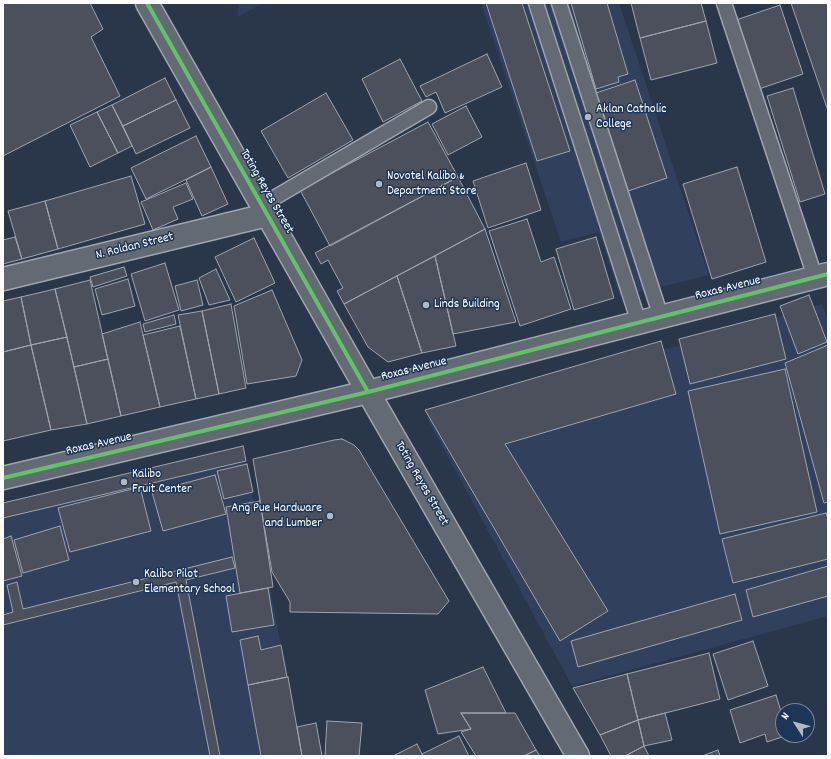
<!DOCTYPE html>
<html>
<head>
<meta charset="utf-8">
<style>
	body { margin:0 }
	#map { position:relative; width:831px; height:759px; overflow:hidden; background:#2a374a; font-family:Dekko,sans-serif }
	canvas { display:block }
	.frame { position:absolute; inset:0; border:4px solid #fff; pointer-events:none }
	.north { position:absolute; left:775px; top:703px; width:40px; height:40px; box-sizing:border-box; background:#1d3557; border:1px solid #77869a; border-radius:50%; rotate:306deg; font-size:11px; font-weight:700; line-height:16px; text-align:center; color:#fff }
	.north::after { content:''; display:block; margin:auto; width:14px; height:18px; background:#b4b9c0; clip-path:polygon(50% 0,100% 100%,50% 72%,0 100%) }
</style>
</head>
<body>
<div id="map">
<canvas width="831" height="759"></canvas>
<div class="frame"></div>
<div class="north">N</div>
</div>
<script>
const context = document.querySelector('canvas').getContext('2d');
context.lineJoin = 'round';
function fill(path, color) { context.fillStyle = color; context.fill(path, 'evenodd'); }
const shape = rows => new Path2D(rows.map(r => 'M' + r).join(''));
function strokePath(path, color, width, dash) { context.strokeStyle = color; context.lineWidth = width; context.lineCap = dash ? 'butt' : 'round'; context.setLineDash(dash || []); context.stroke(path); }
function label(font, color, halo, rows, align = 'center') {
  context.font = font + ' Dekko,sans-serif'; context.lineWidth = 3; context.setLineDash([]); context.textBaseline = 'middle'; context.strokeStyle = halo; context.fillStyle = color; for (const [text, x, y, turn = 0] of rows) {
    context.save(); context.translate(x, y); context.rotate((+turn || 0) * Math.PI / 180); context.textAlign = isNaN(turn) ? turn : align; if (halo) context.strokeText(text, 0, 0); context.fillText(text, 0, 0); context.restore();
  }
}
fill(shape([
	[238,3,263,3,238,17],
	[481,3,619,3,709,275,620,297,599,232,561,242],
	[822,304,828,319,828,616,572,686,427,418],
	[246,461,302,756,3,756,3,518]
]), '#31405c');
const building = shape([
	[3,3,90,3,103,29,91,37,120,96,3,156,3,3],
	[486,3,522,3,570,151,537,161,486,3],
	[571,3,607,3,628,74,618,77,619,82,596,89,571,3],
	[631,3,701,3,706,21,640,38,631,3],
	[791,3,828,3,828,111,791,3],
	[780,5,803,74,759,89,736,20,780,5],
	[706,21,717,63,651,80,640,38,706,21],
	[487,54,502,87,445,113,436,92,426,97,420,86,487,54],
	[400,59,422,101,383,122,362,79,400,59],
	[165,78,176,100,123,126,112,105,165,78],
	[635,80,667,178,628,191,596,93,635,80],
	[793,88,825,194,800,202,767,96,793,88],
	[326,93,353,140,288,178,261,131,326,93],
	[176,100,190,128,136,154,123,126,176,100],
	[112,105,132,146,118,153,97,112,112,105],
	[466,106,482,137,448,155,432,124,466,106],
	[97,112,118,153,90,167,70,125,97,112],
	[428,122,458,177,330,246,300,190,428,122],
	[196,136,211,167,146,199,131,168,196,136],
	[526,163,541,210,488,228,473,181,526,163],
	[211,167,228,204,202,216,186,180,211,167],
	[737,167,766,262,712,279,683,184,737,167],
	[131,176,145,224,58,249,45,201,131,176],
	[458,177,485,229,344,304,337,291,343,288,328,260,321,264,315,253,458,177],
	[186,183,193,199,173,207,178,219,153,230,141,202,186,183],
	[45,201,58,249,22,259,8,211,45,201],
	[527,219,541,262,554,257,571,309,520,326,489,231,527,219],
	[485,229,516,322,453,334,435,256,485,229],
	[15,237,22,259,3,264,3,240,15,237],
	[596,237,614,298,574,310,556,249,596,237],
	[254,238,275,283,236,302,215,257,254,238],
	[435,256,456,346,422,353,397,276,435,256],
	[165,263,179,310,145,321,131,274,165,263],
	[124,267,127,276,93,287,90,277,124,267],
	[216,269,230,300,209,305,199,278,216,269],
	[397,276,422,353,388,362,368,347,344,304,397,276],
	[128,279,135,306,102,315,95,289,128,279],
	[90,280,108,359,74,367,55,289,90,280],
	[197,280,203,305,181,311,175,286,197,280],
	[55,289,67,337,31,345,21,297,55,289],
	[272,290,302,360,296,376,247,384,234,306,272,290],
	[809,295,827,342,798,354,780,306,809,295],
	[21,297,31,345,3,352,3,301,21,297],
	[231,304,246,388,219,394,202,311,231,304],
	[202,311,219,394,196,399,178,315,202,311],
	[775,314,786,359,690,384,679,339,775,314],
	[174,315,176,324,145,332,143,324,174,315],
	[140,322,160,407,121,416,102,334,140,322],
	[180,326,196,399,160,407,143,335,180,326],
	[67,337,87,424,51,430,31,345,67,337],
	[661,341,676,394,505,444,608,611,560,641,425,410,661,341],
	[31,345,51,430,3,441,3,352,31,345],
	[828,345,828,502,824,503,785,363,828,345],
	[108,359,121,416,87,424,74,367,108,359],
	[785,369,817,512,720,534,688,391,785,369],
	[342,439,354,445,359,450,449,601,438,614,290,612,290,602,272,572,253,459,334,440,342,439],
	[243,446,246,461,3,518,3,503,243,446],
	[247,464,253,492,224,499,217,471,247,464],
	[215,475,226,514,163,531,152,492,215,475],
	[140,487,151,531,70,552,58,508,140,487],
	[260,501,273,587,240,593,226,507,260,501],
	[826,513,828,519,828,559,733,583,722,539,826,513],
	[60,526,69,560,23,573,14,540,60,526],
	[11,536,22,576,3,581,3,539,11,536],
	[232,557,235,568,186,580,220,756,210,756,176,582,3,625,3,615,13,612,7,585,17,582,23,609,232,557],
	[828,566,828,596,753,617,746,590,828,566],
	[268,588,274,625,232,632,226,596,268,588],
	[735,594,742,620,578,667,571,641,735,594],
	[258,636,261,650,281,645,287,677,248,685,240,640,258,636],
	[753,641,768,686,728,700,713,654,753,641],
	[709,653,720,699,638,720,627,674,709,653],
	[483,667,506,713,461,713,471,729,438,734,425,690,483,667],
	[627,674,638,720,600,735,573,688,627,674],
	[288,677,302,756,261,756,248,685,288,677],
	[776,695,783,718,783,735,788,735,767,742,765,734,740,743,730,710,776,695],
	[461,713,515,713,536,750,524,756,476,756,461,732,471,729,461,713],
	[665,713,672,740,644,746,638,720,665,713],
	[638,720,644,746,625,756,611,756,600,735,638,720],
	[327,721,362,723,359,756,325,756,327,721],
	[316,723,322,756,302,756,297,727,316,723],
	[459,736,469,756,423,756,422,754,459,736],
	[417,744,423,756,393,756,417,744],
	[644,746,649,756,625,756,644,746],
	[536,750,540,756,524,756,536,750],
	[718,750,720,756,702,756,718,750]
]);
fill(building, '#4c505d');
strokePath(building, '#9fa5ae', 1);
const service = shape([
	[536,3,639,323],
	[559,3,661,317],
	[724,3,815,277],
	[262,205,429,107]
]);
const minor = shape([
	[3,279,267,215]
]);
const tertiary = shape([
	[147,3,368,392]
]);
const secondary = shape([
	[368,392,578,756],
	[3,478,368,392,828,274]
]);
strokePath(service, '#9fa5ae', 17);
strokePath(minor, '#9fa5ae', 25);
strokePath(tertiary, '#9fa5ae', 25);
strokePath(secondary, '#9fa5ae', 25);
strokePath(service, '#636a74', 14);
strokePath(minor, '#636a74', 22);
strokePath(tertiary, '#636a74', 22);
strokePath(secondary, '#636a74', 22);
strokePath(shape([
	[147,3,368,392],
	[3,478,368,392,828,274]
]), '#61c268', 4);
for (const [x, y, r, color] of [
	[588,117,4,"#b4b9c0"],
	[379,184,4,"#b4b9c0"],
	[426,305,4,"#b4b9c0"],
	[124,482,4,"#b4b9c0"],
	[330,516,4,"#b4b9c0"],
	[136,582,4,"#b4b9c0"]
]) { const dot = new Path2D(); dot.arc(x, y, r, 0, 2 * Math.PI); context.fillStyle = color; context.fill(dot); strokePath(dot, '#1d3557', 1.5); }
label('13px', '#fff', '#1d3557', [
	["Aklan Catholic",596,110],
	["College",596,125],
	["Novotel Kalibo &",387,177],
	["Department Store",387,192],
	["Linds Building",434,305],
	["Kalibo",132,475],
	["Fruit Center",132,490],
	["Ang Pue Hardware",322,509,"right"],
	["and Lumber",322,524,"right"],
	["Kalibo Pilot",144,575],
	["Elementary School",144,590]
], 'left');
label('13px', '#fff', '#1d3557', [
	["Toting Reyes Street",266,192,60],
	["N. Roldan Street",135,247,-14],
	["Roxas Avenue",728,289,-14],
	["Roxas Avenue",414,370,-14],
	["Roxas Avenue",99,445,-13],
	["Toting Reyes Street",421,484,60]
]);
</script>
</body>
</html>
